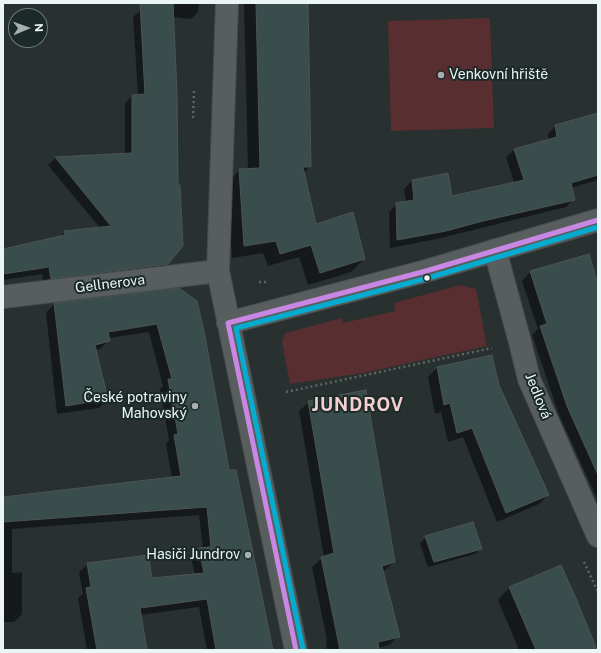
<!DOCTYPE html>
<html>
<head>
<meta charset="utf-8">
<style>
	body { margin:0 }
	#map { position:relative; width:601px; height:653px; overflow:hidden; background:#283030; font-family:"Public Sans",sans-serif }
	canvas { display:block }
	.frame { position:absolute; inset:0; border:4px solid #ebf5f4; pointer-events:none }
	.north { position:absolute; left:8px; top:8px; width:40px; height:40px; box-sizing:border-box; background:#1b2a29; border:1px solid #6e7b7a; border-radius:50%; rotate:88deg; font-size:11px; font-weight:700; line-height:16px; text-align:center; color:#ebf5f4 }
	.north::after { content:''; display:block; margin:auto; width:14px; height:18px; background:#a7b0af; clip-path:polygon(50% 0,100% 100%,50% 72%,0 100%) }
</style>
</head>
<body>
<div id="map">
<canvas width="601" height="653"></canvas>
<div class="frame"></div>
<div class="north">N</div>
</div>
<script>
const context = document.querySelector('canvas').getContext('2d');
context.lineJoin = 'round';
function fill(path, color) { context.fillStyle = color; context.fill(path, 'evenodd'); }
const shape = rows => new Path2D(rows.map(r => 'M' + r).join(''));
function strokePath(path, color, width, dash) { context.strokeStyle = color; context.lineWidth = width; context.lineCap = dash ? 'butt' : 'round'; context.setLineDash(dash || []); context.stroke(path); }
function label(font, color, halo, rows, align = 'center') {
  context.font = font + ' "Public Sans",sans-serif'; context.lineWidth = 4; context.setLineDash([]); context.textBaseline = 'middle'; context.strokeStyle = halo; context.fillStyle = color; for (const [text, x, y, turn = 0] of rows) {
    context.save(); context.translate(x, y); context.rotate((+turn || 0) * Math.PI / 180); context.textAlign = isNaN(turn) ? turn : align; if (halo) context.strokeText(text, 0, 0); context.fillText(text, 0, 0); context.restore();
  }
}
fill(shape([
	[490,18,494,128,391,131,388,21],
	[460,285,476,289,487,346,363,373,290,384,282,342,285,333,342,318,343,323,395,311,394,303]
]), '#582e31');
fill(shape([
	[149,3,199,3,198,12,191,19,173,17,167,264,159,271,44,285,42,274,3,280,3,250,58,238,65,232,100,228,48,165,55,158,125,154,125,103,132,96,138,95,133,17],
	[244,3,307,3,310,166,303,174,315,225,364,259,351,272,308,285,299,257,268,266,263,253,232,258,227,183,240,170,248,170],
	[598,114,598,180,571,188,574,199,566,207,437,239,390,248,389,212,397,204,406,202,404,189,412,181,447,174,451,197,514,182,506,157,514,150,549,141,548,134,556,126],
	[589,255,598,289,598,501,558,412,532,335,538,329,522,281,530,272],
	[179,289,228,471,270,643,272,642,273,650,207,650,199,607,140,615,146,650,87,650,78,598,83,594,79,572,88,564,151,579,195,575,191,558,200,549,203,549,199,515,12,529,12,573,22,572,22,614,14,622,3,622,3,497,172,478,166,444,169,440,160,389,163,386,149,332,109,338,109,340,100,349,95,350,107,399,99,408,57,414,46,313,54,304],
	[491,356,499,385,548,495,539,504,497,522,463,437,448,442,441,412,435,414,428,377,437,368],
	[309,402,394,562,383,572,398,636,389,645,378,648,378,650,327,650,326,641,327,640,312,567,322,558,324,557,299,411],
	[426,537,481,548,475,554,428,567,420,543],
	[560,566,596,650,519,650,498,600,509,588]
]), '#0007');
const building = shape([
	[140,3,173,3,177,92,178,185,180,185,183,246,168,264,51,279,49,267,3,274,3,249,65,235,64,231,111,226,55,157,132,153,132,95,145,94,140,3],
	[256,3,308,3,311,167,303,167,316,224,353,212,365,259,320,273,311,245,280,254,276,241,244,246,239,169,260,168,256,3],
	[598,113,598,175,571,183,575,200,483,221,446,231,397,240,396,203,414,200,412,180,448,173,452,196,524,180,514,149,557,137,555,125,598,113],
	[589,254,598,285,598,475,567,406,540,326,547,324,530,271,589,254],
	[179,288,197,301,205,336,229,470,236,470,273,650,216,650,207,599,140,608,147,650,97,650,86,588,91,587,87,563,148,555,152,578,204,573,199,548,211,547,207,507,3,522,3,497,181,476,174,435,178,434,168,379,172,379,157,324,108,332,110,341,95,345,108,399,66,406,54,303,179,288],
	[492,355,499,385,549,495,506,513,472,428,457,433,450,403,444,405,437,367,492,355],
	[366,390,395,562,382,566,400,637,378,642,379,650,340,650,321,557,334,553,308,401,366,390],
	[473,522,482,549,434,562,425,536,473,522],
	[561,565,575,596,597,650,536,650,509,587,561,565]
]);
fill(building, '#394d4c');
strokePath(building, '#4d5353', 1);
const minor = shape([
	[227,3,218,271,296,650],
	[495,250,520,342,529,379,598,536],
	[3,297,218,271],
	[228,323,426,271,598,220]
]);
strokePath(minor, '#454c4c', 24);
strokePath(shape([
	[193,118,194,91],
	[259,282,267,282],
	[286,392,492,348],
	[584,562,598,592]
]), '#5f6565', 2.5, [2, 3]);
strokePath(minor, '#585d5d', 22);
strokePath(shape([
	[296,650,228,323,426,271,598,220]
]), '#c787e3', 5);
strokePath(shape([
	[303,649,236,328,428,278,598,227]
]), '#06acd0', 5);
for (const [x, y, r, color] of [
	[441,75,4,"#a7b0af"],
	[427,278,3.5,"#ebf5f4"],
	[195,406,4,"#a7b0af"],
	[248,555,4,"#a7b0af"]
]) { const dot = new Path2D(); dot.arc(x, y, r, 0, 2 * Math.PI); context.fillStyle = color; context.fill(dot); strokePath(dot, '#1b2a29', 1.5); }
label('14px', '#ebf5f4', '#1b2a29', [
	["Venkovní hřiště",449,75,"left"],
	["České potraviny",187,398],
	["Mahovský",187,414],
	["Hasiči Jundrov",240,555]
], 'right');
label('14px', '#ebf5f4', '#1b2a29', [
	["Gellnerova",110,284,-7],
	["Jedlová",538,396,68]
]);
context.letterSpacing = '1px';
label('bold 18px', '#f4d0d0', '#1b2a29', [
	["JUNDROV",358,405]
]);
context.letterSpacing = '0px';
</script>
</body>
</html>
